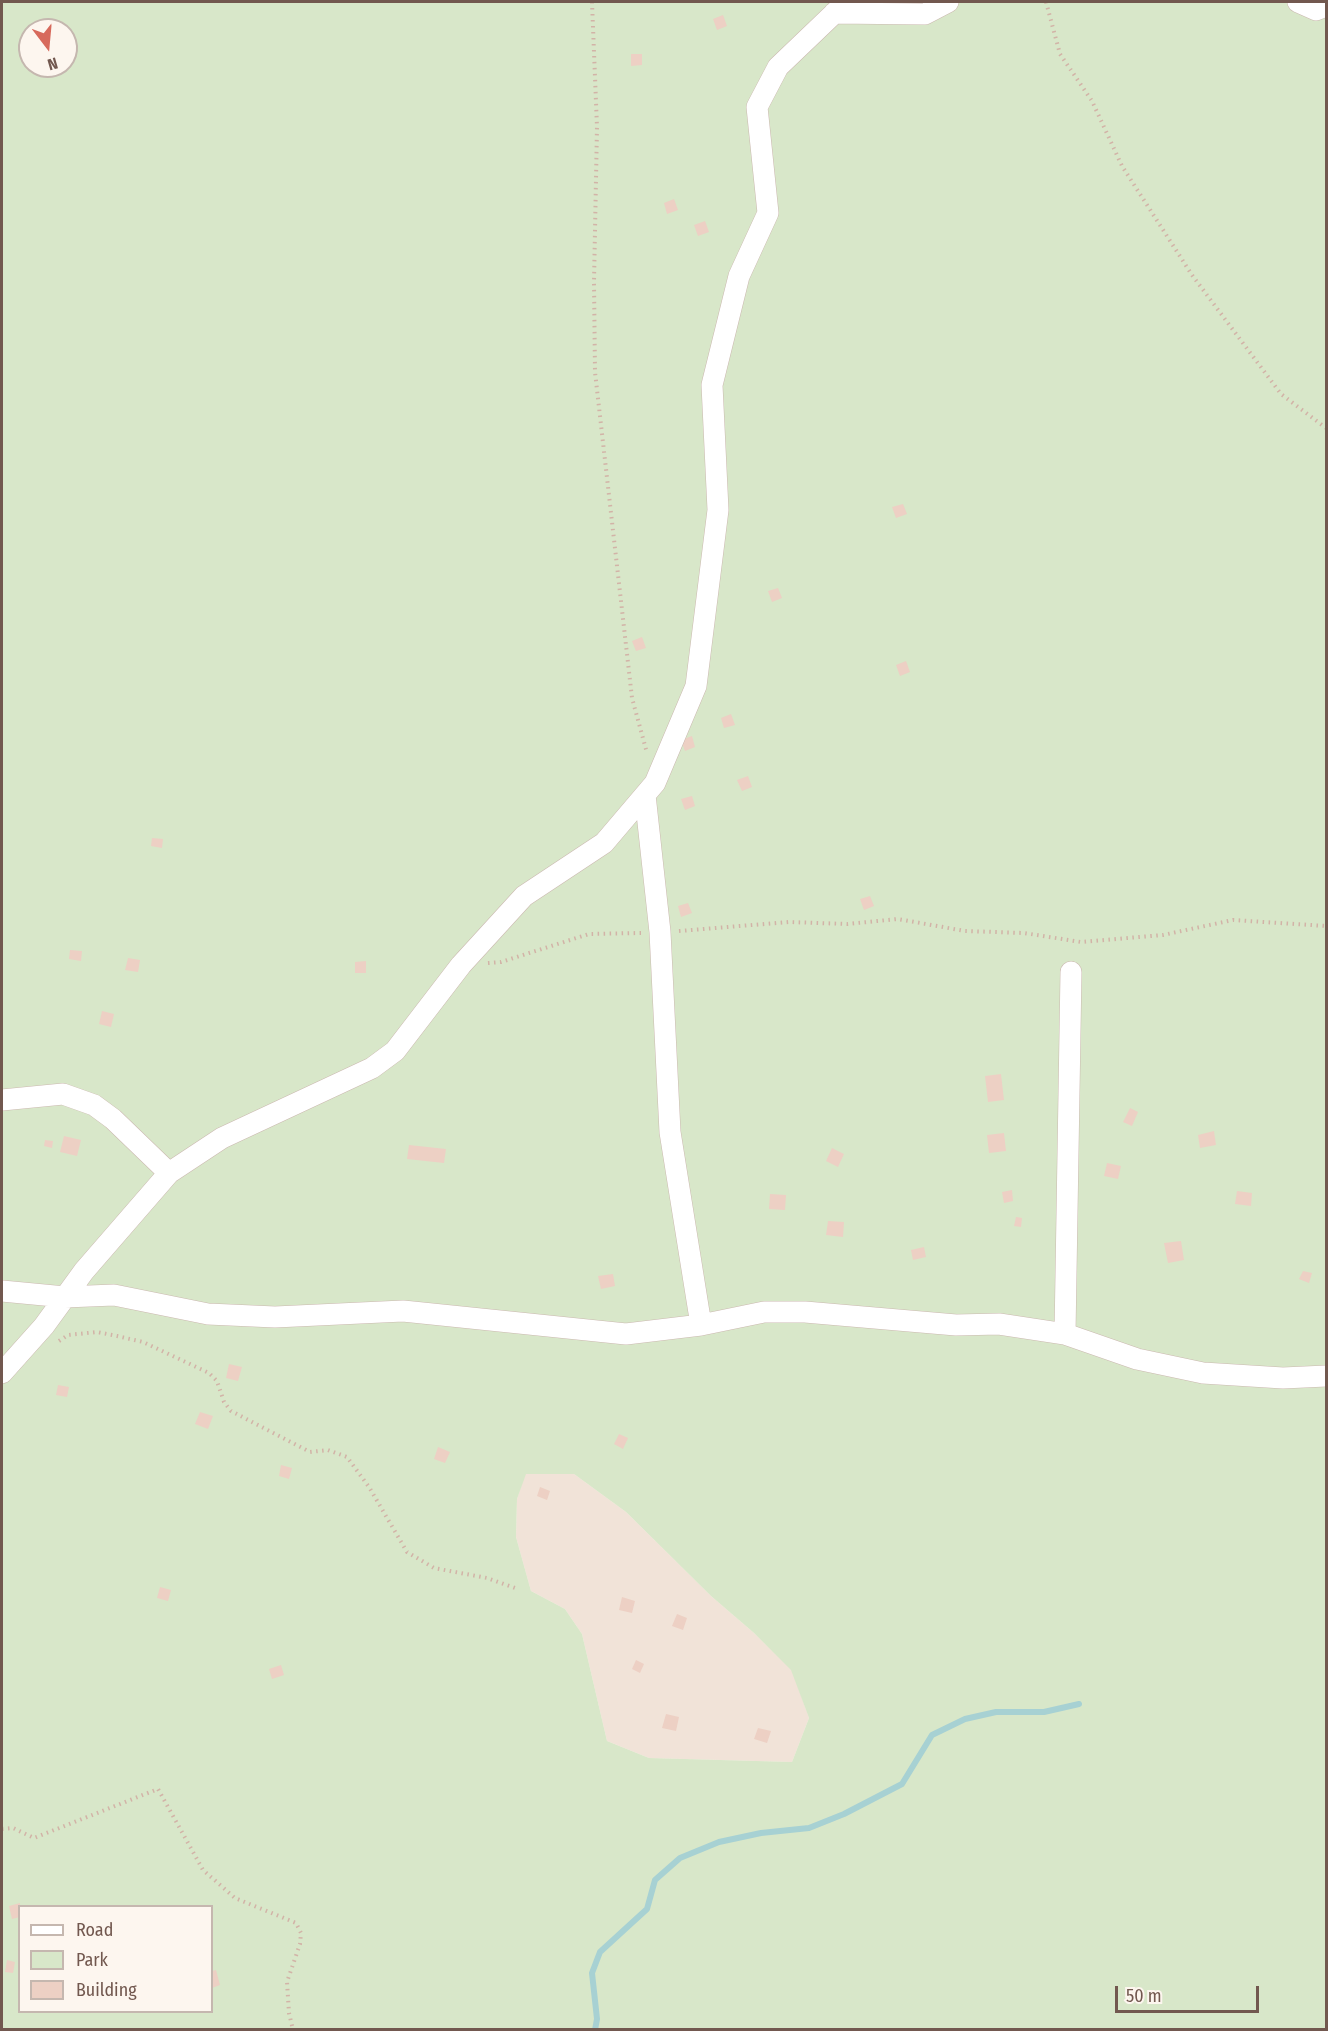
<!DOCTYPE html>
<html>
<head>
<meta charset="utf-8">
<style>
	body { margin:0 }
	#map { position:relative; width:1328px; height:2031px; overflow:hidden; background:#faf2e9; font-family:"Fira Sans Condensed",sans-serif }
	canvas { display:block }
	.frame { position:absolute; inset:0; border:3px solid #72584f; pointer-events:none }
	.legend { position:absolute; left:18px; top:1905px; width:195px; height:108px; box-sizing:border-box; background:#fdf6ef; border:2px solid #c5b7af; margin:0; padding:8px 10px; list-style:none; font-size:18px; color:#72584f }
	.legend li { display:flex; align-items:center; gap:12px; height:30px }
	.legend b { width:30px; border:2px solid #c5b7af }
	.north { position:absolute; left:18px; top:18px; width:60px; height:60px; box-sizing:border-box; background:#fdf6ef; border:2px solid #c5b7af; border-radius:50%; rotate:164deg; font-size:16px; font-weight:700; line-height:24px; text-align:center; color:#72584f }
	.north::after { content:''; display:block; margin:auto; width:21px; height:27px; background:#d76a5c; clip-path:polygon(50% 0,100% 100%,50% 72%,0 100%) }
	.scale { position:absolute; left:1115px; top:1986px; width:144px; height:27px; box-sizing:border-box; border:3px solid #72584f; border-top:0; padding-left:8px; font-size:18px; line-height:21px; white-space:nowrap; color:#72584f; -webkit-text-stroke:4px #fdf6ef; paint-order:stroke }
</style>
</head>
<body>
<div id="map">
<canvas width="1328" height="2031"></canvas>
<div class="frame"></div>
<ul class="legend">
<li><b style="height:8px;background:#fff"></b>Road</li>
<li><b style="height:16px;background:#d8e7c9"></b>Park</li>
<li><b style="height:16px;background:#edd0c4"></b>Building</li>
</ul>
<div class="north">N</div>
<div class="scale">50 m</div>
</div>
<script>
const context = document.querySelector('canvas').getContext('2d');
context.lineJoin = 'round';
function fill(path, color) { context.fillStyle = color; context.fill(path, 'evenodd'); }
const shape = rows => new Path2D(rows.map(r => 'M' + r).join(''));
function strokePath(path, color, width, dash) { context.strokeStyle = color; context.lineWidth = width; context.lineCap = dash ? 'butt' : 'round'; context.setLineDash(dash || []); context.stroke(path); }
fill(shape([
	[525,1474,574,1474,626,1512,711,1596,754,1633,792,1670,809,1718,792,1762,649,1758,607,1741,582,1634,565,1609,531,1591,516,1537,517,1499]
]), '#f1e3d8');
fill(shape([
	[2,2,1326,2,1326,2029,2,2029],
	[30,30,66,30,66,66,30,66],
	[526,1474,574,1474,626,1512,711,1596,754,1633,791,1670,809,1718,792,1762,649,1758,607,1741,582,1634,565,1609,531,1591,516,1537,517,1499],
	[20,1906,212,1906,212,2012,20,2012]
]), '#d8e7c9');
strokePath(shape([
	[595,2030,597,2019,592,1973,600,1952,647,1909,655,1880,680,1858,719,1842,761,1833,809,1828,844,1814,902,1784,932,1735,965,1719,996,1712,1044,1712,1079,1704]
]), '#a7d1d3', 6);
fill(shape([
	[723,15,727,26,717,30,713,19],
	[631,54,642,54,642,65,631,66],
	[674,199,678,210,667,214,664,203],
	[705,221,709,232,698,236,694,225],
	[903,504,907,514,896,518,892,507],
	[778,588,782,598,772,602,768,591],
	[642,637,646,648,636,651,632,641],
	[906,661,910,672,900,676,896,665],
	[731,714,735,725,724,728,721,718],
	[692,736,695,747,685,751,681,740],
	[748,776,752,787,742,791,737,780],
	[692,796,695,806,685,810,681,799],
	[152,838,163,839,162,848,151,846],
	[870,896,874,906,864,910,860,899],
	[688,903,692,913,681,917,678,906],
	[70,950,82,951,81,961,69,959],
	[128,958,140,960,138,972,125,970],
	[366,961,366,973,355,973,355,962],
	[102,1011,114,1014,111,1027,99,1024],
	[1001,1074,1004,1100,988,1102,985,1076],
	[1130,1108,1138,1112,1132,1126,1123,1122],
	[1214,1131,1216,1145,1200,1148,1198,1135],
	[1004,1133,1006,1151,989,1153,987,1135],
	[64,1136,81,1140,77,1156,60,1152],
	[45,1140,53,1141,52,1148,44,1146],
	[409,1145,446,1149,444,1163,407,1159],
	[832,1148,844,1154,838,1167,826,1161],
	[1107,1163,1121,1166,1118,1179,1104,1176],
	[1012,1190,1013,1201,1004,1203,1002,1192],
	[1237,1191,1252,1193,1251,1206,1235,1204],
	[770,1194,786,1195,785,1210,769,1209],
	[1016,1217,1022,1218,1021,1227,1014,1226],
	[828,1221,844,1222,843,1237,826,1235],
	[1181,1241,1184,1260,1168,1263,1164,1243],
	[924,1247,926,1257,913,1260,911,1250],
	[1303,1271,1312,1273,1309,1283,1299,1279],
	[613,1274,615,1286,601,1289,598,1276],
	[229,1364,242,1367,238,1381,226,1378],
	[58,1385,69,1387,67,1397,56,1395],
	[200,1412,213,1416,208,1429,195,1424],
	[619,1434,628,1438,623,1449,614,1444],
	[438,1447,450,1452,445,1463,434,1459],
	[281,1465,292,1468,289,1479,279,1476],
	[540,1487,550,1491,547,1500,537,1496],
	[160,1587,171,1590,168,1601,157,1598],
	[622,1597,635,1601,632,1613,619,1610],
	[677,1614,687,1618,683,1630,672,1626],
	[636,1660,644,1664,640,1673,632,1669],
	[281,1665,284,1675,272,1679,269,1669],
	[666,1714,679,1717,676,1731,662,1728],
	[758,1728,771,1731,767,1743,754,1739],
	[20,1903,20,1917,12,1919,9,1906],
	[7,1960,15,1962,13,1973,5,1972],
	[216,1970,220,1985,212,1988,212,1971]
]), '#edd0c4');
const minor = shape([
	[1298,2,1316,10,1326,6],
	[834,13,925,14,948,2],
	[645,795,660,932,670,1132,701,1325],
	[2,1100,63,1094,94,1105,113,1119,169,1173],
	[2,1291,65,1297,114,1295,208,1314,275,1317,403,1311,626,1334,701,1325,764,1312,805,1312,956,1325,999,1324,1065,1334,1137,1359,1203,1373,1283,1378,1326,1376],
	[1065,1334,1071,972],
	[2,1373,44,1326,84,1271,169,1173,222,1138,372,1068,395,1051,461,965,524,896,604,843,655,783,696,686,718,510,712,385,739,276,768,213,757,107,778,67,846,2]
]);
strokePath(minor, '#cbb9b0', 22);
strokePath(shape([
	[592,2,597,127,594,282,595,372,632,698,647,753],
	[1046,2,1060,54,1092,101,1122,166,1192,275,1281,394,1326,428],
	[679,931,789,922,847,924,898,919,965,931,1024,933,1081,942,1163,935,1233,920,1326,926],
	[488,963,501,962,589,934,641,933],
	[59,1341,68,1335,97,1332,117,1336,143,1342,209,1373,217,1381,224,1402,231,1411,310,1452,328,1450,347,1457,369,1487,407,1552,434,1568,487,1578,515,1588],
	[2,1829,13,1828,34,1838,158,1789,203,1870,235,1898,296,1923,301,1933,300,1944,287,1982,289,2013,293,2030]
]), '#d2b3a7', 4, [1.5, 4.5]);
strokePath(minor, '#fff', 21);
</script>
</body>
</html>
